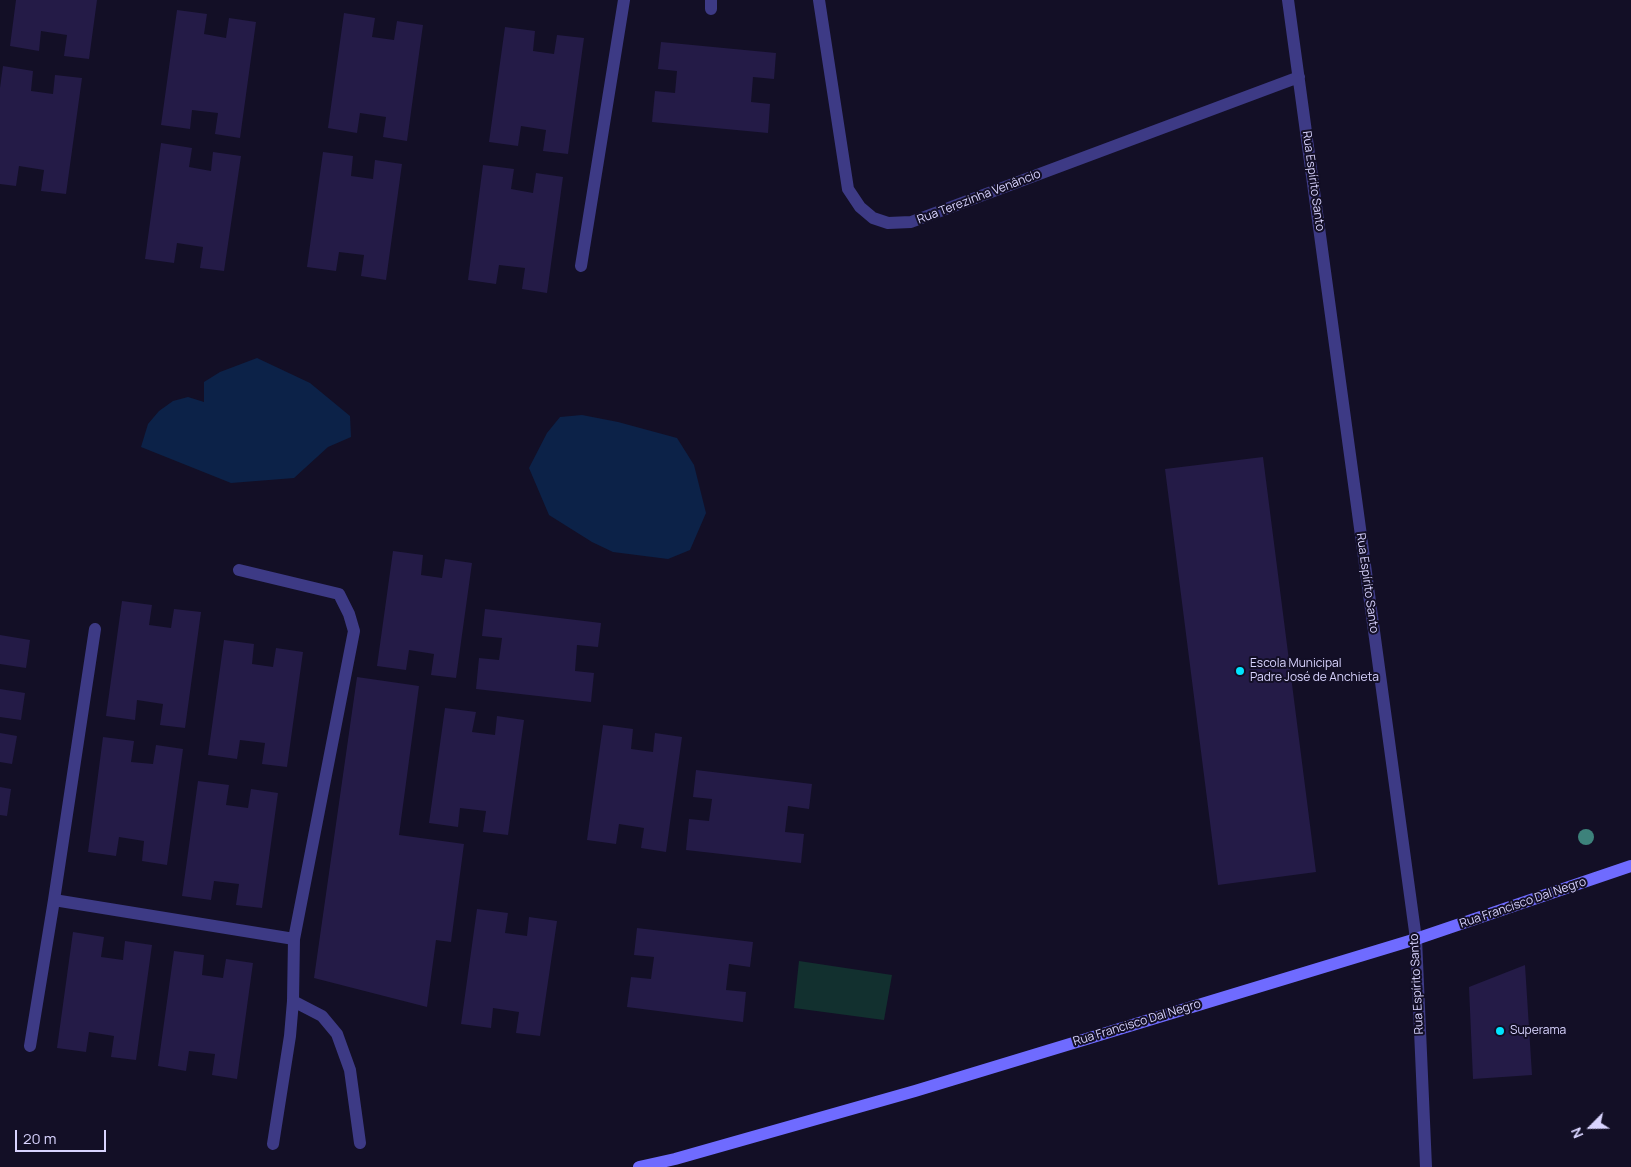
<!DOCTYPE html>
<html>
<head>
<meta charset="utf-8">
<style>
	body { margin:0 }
	#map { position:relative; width:1631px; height:1167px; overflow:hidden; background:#130f26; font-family:Manrope,sans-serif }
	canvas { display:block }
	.north { position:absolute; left:1566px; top:1102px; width:50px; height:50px; -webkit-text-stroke:4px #130f26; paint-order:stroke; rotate:247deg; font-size:14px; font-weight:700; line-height:20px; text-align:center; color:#d9d4ff }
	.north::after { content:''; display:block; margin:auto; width:18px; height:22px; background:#d9d4ff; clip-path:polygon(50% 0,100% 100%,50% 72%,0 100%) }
	.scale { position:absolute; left:15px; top:1130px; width:91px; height:22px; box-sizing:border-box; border:2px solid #d9d4ff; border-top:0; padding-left:6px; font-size:15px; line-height:18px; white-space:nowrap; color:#d9d4ff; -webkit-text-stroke:4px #130f26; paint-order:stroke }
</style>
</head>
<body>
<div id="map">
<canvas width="1631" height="1167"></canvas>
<div class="north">N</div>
<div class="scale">20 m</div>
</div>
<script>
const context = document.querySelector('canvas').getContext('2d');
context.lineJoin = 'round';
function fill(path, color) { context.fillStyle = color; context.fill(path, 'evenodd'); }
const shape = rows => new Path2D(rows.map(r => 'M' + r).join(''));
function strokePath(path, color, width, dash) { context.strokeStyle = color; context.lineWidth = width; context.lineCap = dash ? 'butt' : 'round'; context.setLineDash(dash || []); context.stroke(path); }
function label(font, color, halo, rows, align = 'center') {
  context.font = font + ' Manrope,sans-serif'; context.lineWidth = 4; context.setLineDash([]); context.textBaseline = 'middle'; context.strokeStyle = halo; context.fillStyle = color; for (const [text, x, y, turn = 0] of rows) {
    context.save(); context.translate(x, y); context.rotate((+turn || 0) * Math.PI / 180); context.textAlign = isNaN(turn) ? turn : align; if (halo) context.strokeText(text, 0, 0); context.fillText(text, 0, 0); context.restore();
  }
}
fill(shape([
	[799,961,892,975,884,1020,794,1008]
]), '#12302f');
fill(shape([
	[257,358,310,383,350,416,351,437,328,447,294,478,231,483,141,447,148,424,159,411,173,401,188,397,204,402,204,382,220,372],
	[582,415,618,422,677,438,694,465,706,513,690,550,668,559,613,552,592,542,549,515,529,468,547,433,560,417]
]), '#0c2248');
fill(shape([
	[16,0,97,0,89,59,64,56,67,35,41,31,39,51,10,46],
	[177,10,207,14,204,34,226,38,229,18,256,22,240,138,215,134,218,113,192,110,190,129,161,125],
	[344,13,375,18,372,37,394,40,397,21,423,25,407,141,383,137,386,117,360,113,357,133,328,128],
	[505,27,535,31,533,51,554,54,557,35,584,38,568,154,543,151,546,130,521,126,518,146,489,142],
	[661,42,776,53,774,79,753,77,751,102,770,104,768,133,652,122,655,91,675,93,677,71,658,69],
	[3,66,33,71,31,91,53,94,55,75,82,78,66,194,41,191,44,170,19,166,16,186,0,184,0,88],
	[161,143,192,148,189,167,211,171,213,152,241,156,224,271,200,268,203,247,177,243,174,263,145,259],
	[323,152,353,156,351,176,373,179,375,160,402,164,386,280,361,276,364,255,339,252,336,271,307,267],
	[483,165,514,169,511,189,533,193,536,173,563,177,547,293,522,289,525,268,499,265,496,284,468,280],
	[1263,457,1316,872,1218,885,1165,469],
	[393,551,423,555,421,575,442,578,445,559,472,563,456,678,431,675,434,654,409,650,406,670,377,666],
	[122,601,152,605,149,625,171,628,174,609,201,612,185,728,160,725,163,704,137,700,135,720,106,716],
	[485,609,601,623,598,647,577,645,575,671,594,673,591,702,476,689,479,658,499,660,502,638,482,636],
	[0,635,30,640,26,668,0,664],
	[224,640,254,644,252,664,273,667,276,648,303,652,287,767,262,764,265,743,240,740,237,759,208,755],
	[357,677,419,686,399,835,464,844,451,942,436,940,427,1007,314,978],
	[0,689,25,693,21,720,0,717],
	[445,708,476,712,472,732,495,735,497,716,524,720,508,835,483,832,486,811,460,808,458,827,429,823],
	[603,725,633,729,631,749,653,752,655,733,682,737,666,852,641,848,644,828,619,824,616,844,587,840],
	[0,733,17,736,12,764,0,762],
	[103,737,134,741,131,762,153,764,156,745,183,749,167,865,142,861,144,841,119,837,116,856,88,852],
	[696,770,812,784,809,809,788,806,785,832,804,834,801,863,686,850,689,819,709,821,712,799,693,797],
	[198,781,229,785,226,805,248,808,251,789,278,793,262,908,236,905,239,884,214,881,211,900,182,896],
	[0,787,11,789,7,816,0,815],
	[477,909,508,913,505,933,527,936,529,917,557,921,540,1036,516,1033,519,1012,493,1008,491,1028,461,1024],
	[637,928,753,942,750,967,729,964,726,990,746,992,743,1022,627,1007,631,977,651,979,654,957,634,955],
	[73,932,104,937,101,957,123,960,125,941,152,945,136,1060,111,1057,114,1036,89,1032,86,1052,57,1048],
	[174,951,204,955,202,975,223,978,226,959,253,963,237,1079,212,1075,215,1054,189,1051,186,1071,158,1066],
	[1525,965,1532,1075,1473,1079,1469,987]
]), '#241b47');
strokePath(shape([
	[711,9,711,0],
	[581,266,624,0],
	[239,570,339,594,349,614,354,631,294,939],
	[95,629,54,900,294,939,293,1001,290,1036,273,1144],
	[293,1001,322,1016,337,1034,350,1070,360,1143],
	[30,1046,54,900]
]), '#3d3a85', 12);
strokePath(shape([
	[819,0,848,189,860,207,873,218,888,223,911,222,1299,77],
	[1288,0,1416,939,1426,1167]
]), '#3d3a85', 12);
strokePath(shape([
	[639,1167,675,1159,915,1091,1416,939,1631,866]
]), '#6f6bff', 12);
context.fillStyle = '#3d827b';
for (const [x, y] of [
	[1586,837]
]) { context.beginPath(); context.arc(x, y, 8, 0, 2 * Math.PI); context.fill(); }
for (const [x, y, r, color] of [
	[1240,671,5,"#00e5ff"],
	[1500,1031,5,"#00e5ff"]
]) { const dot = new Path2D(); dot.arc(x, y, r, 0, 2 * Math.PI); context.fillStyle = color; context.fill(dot); strokePath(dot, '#130f26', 2); }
label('12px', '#d9d4ff', '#130f26', [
	["Rua Espírito Santo",1313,181,82],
	["Rua Terezinha Venâncio",979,197,-21],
	["Rua Espírito Santo",1367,583,82],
	["Rua Francisco Dal Negro",1523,903,-19],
	["Rua Espírito Santo",1417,984,-93],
	["Rua Francisco Dal Negro",1137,1023,-17]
]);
label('12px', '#d9d4ff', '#130f26', [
	["Escola Municipal",1250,664],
	["Padre José de Anchieta",1250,678],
	["Superama",1510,1031]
], 'left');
</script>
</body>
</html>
